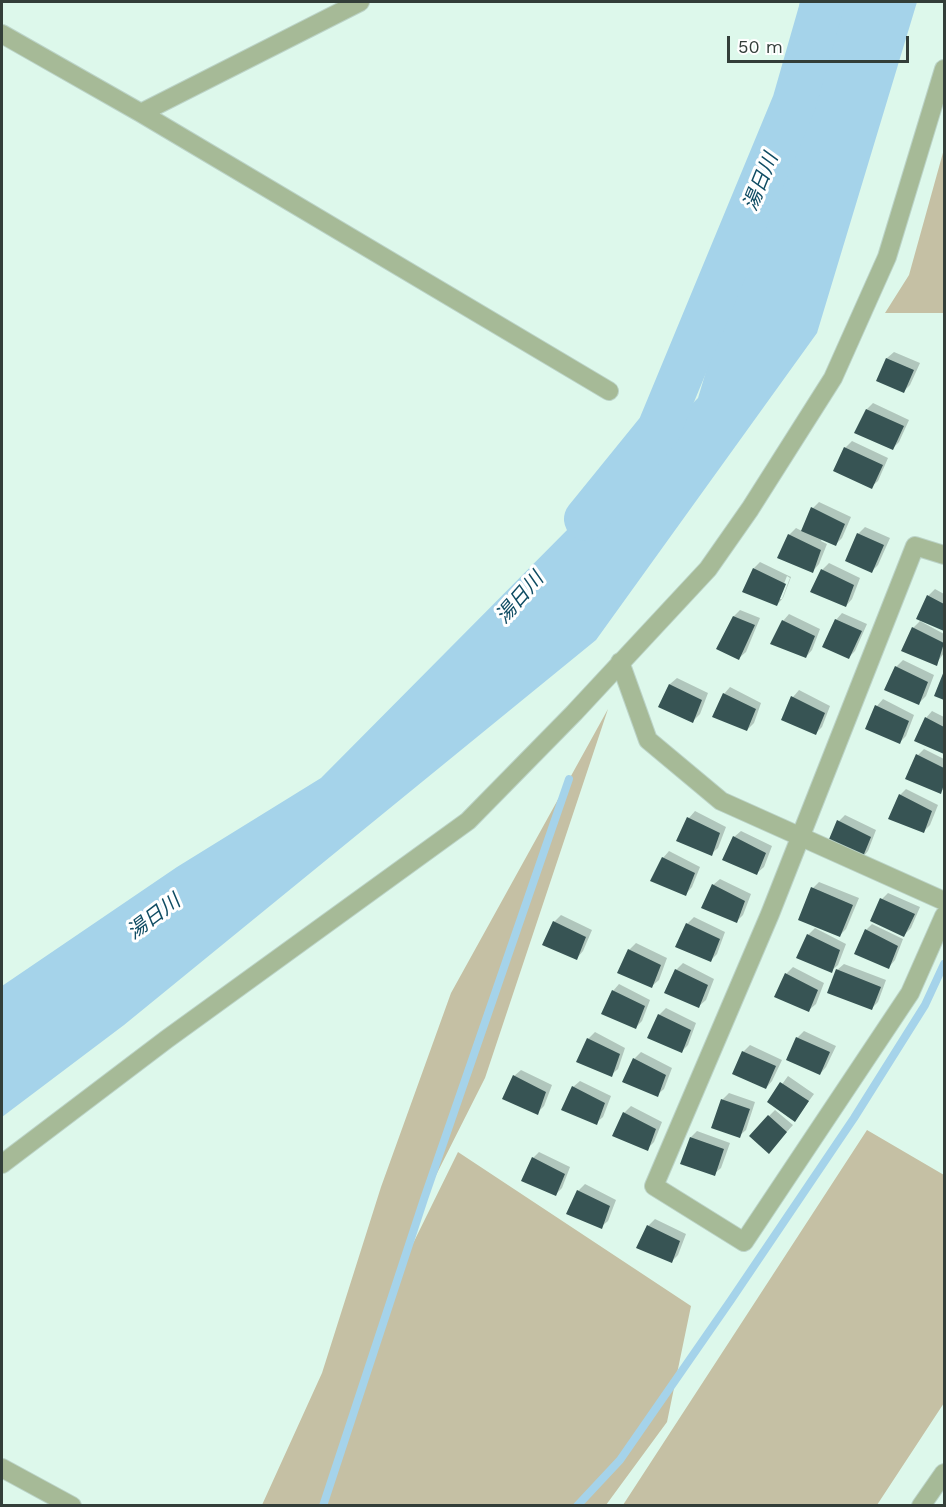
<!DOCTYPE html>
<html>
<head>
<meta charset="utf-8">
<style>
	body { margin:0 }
	#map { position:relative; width:946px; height:1507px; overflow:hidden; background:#ddf8eb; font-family:"Work Sans",sans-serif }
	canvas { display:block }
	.frame { position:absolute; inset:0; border:3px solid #333e39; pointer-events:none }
	.scale { position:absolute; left:727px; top:36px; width:182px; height:27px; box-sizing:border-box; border:3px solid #333e39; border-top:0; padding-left:8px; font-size:18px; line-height:21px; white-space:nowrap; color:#333e39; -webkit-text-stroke:4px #fff; paint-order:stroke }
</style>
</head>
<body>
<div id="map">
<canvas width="946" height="1507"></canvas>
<div class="frame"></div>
<div class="scale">50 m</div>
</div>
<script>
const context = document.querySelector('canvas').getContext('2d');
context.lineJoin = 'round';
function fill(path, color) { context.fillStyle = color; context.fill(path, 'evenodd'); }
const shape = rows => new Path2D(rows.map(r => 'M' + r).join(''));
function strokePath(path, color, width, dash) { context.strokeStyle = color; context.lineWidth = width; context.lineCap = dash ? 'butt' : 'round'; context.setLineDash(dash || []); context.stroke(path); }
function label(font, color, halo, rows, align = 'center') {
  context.font = font + ' "Work Sans","Noto Sans JP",sans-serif'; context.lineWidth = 6; context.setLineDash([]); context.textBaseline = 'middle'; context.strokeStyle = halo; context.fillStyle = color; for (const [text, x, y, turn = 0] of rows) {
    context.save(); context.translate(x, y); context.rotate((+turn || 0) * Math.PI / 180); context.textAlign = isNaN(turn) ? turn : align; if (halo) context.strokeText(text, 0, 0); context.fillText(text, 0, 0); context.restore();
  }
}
fill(shape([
	[944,149,944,313,885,313,909,275],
	[608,709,485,1078,424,1199,398,1274,458,1152,691,1306,667,1422,606,1505,262,1505,322,1373,381,1187,451,993],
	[867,1130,944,1175,944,1403,877,1505,623,1505]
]), '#c5c0a4');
fill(shape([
	[800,2,917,2,817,333,596,640,124,1025,2,1117,2,986,177,867,321,778,698,398,769,162]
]), '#a5d3ea');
fill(shape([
	[894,352,920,363,910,385,904,391,878,380,887,358],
	[873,403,909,420,899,442,893,448,867,409],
	[852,441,888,458,878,481,871,487,845,448],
	[819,502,851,517,842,538,836,544,822,539,821,541,827,544,819,564,813,571,779,557,789,535,796,528,802,531,813,508],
	[865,527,890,538,878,565,872,571,858,534],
	[760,562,791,577,783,598,777,605,754,568],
	[787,576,790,578,782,599,778,599],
	[829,563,860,578,852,599,846,606,812,592,823,569],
	[935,589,944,594,944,629,918,618,928,596],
	[740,610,760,618,746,652,739,658,734,616],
	[842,613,867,624,855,651,849,657,836,620],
	[789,614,820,629,812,650,806,657,783,621],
	[920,621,944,634,944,653,936,664,913,628],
	[903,660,934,675,926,696,919,703,886,689,896,667],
	[677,678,708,693,700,714,693,721,660,707,670,684],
	[730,687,761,703,754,723,747,730,724,694],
	[799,690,830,706,822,727,816,733,783,719,793,697],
	[883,699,914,715,906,736,900,742,877,706],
	[932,711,944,717,944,752,916,740,926,718],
	[924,749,944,759,944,788,941,792,918,755],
	[906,789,938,805,930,825,923,832,900,795],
	[695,811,726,827,718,848,711,854,689,818],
	[845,815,876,830,868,851,862,858,839,821],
	[741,831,772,846,764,867,757,873,734,837],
	[669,851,700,867,692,887,686,894,663,858],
	[720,879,751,894,743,915,736,922,713,885],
	[819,882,859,898,846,929,840,935,813,888],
	[888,893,920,907,911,928,904,935,882,899],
	[561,915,592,930,583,951,577,958,544,944,554,922],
	[694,917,725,932,717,954,711,960,687,924],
	[872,924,903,939,895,960,889,967,866,930],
	[815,928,846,944,838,965,831,971,808,935],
	[636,943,667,958,659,980,652,986,629,950],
	[683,963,714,979,706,1000,699,1006,676,970],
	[844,964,886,980,878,1002,871,1009,837,970],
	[793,967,824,983,816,1004,809,1010,786,974],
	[619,984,650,1000,642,1021,636,1027,613,991],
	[666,1008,696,1023,688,1045,682,1051,659,1015],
	[804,1031,836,1046,826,1067,820,1074,797,1038],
	[595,1032,625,1048,618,1069,611,1075,588,1039],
	[750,1045,782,1060,772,1081,766,1088,743,1052],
	[641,1052,672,1068,664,1089,657,1095,624,1081,634,1059],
	[521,1070,552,1085,544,1106,537,1113,514,1076],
	[788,1076,814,1094,795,1120,769,1102],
	[580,1081,611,1096,603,1117,596,1123,573,1087],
	[729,1093,755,1102,746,1130,739,1136,713,1127,723,1099],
	[631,1106,662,1122,654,1142,647,1149,624,1113],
	[775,1110,793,1125,775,1145,769,1116],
	[697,1131,730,1143,721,1168,714,1174,691,1137],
	[539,1152,570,1167,562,1188,556,1194,533,1158],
	[585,1184,616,1200,608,1221,601,1227,578,1191],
	[655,1219,686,1234,678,1255,671,1262,638,1247,649,1225]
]), '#0003');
strokePath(shape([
	[323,1506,424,1199,569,779],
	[577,1506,620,1460,731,1300,854,1118,925,1005,944,964]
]), '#a5d3ea', 8);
strokePath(shape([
	[586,519,659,429,794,103,823,2]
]), '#a5d3ea', 44);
fill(shape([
	[886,358,914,370,904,393,876,381],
	[866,409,904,426,893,450,854,433],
	[844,447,883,465,872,489,833,471],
	[811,507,845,524,836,546,801,531],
	[857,533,884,545,872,573,845,561],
	[788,534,821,550,813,573,777,558],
	[753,568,786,584,777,606,742,592],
	[821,569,854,585,846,607,810,592],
	[927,595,944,604,944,631,916,619],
	[733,616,755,625,739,660,716,649],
	[835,619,862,631,849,659,822,647],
	[782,620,815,636,806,658,770,644],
	[912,627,944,643,937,666,901,651],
	[895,666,928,682,919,705,884,690],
	[944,671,944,700,934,696],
	[669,684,702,700,693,723,658,707],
	[723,693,756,709,747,731,712,717],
	[791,696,825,713,816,735,781,720],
	[875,705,909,721,900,744,865,729],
	[925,717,944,727,944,754,914,741],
	[916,754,944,768,944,784,941,794,905,779],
	[899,794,932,811,924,833,888,819],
	[687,817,720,833,712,856,676,841],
	[837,820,871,837,862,859,827,844],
	[733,836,766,853,757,875,722,860],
	[662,857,695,873,686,896,650,881],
	[712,884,745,901,737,923,701,908],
	[811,887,853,905,840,937,798,920],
	[880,898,915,914,904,937,870,921],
	[553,921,586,937,577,960,542,945],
	[686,923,720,939,711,962,675,947],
	[865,929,898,946,889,969,854,954],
	[807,934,840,950,832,973,796,958],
	[628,949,661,965,652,988,617,973],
	[675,969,708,985,699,1008,664,993],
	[836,969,881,987,872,1010,827,993],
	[785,973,818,990,809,1012,774,997],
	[612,990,645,1006,636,1029,601,1014],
	[658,1014,691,1030,682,1053,647,1038],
	[796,1037,830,1052,820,1075,786,1060],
	[587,1038,620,1054,612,1077,576,1062],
	[742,1051,776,1066,766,1089,732,1074],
	[633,1058,666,1075,658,1097,622,1082],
	[513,1075,546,1092,538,1115,502,1099],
	[780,1082,809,1101,795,1122,767,1102],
	[572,1086,605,1103,597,1125,561,1110],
	[721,1099,750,1109,740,1138,711,1128],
	[623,1112,656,1129,648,1151,612,1136],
	[768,1115,787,1132,769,1154,749,1136],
	[690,1137,724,1149,715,1176,680,1164],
	[532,1157,565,1174,556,1196,521,1181],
	[577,1190,610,1206,602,1229,566,1214],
	[647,1225,680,1241,672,1263,636,1248]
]), '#375454');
const minor = shape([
	[2,34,141,113,609,391],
	[141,113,360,2],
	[944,555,915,546,770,914,654,1186,744,1242,910,993,944,916],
	[620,662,648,740,721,801,944,901],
	[2,1164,167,1039,468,821,574,713,708,569,750,509,833,378,887,257,944,69],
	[2,1468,72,1506],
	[921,1506,944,1473]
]);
strokePath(minor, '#bbd3c7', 20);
strokePath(minor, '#a6ba97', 18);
label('italic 20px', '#0f4c63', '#fff', [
	["湯日川",761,182,-68],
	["湯日川",520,598,-49],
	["湯日川",154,917,-37]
]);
</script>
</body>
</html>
